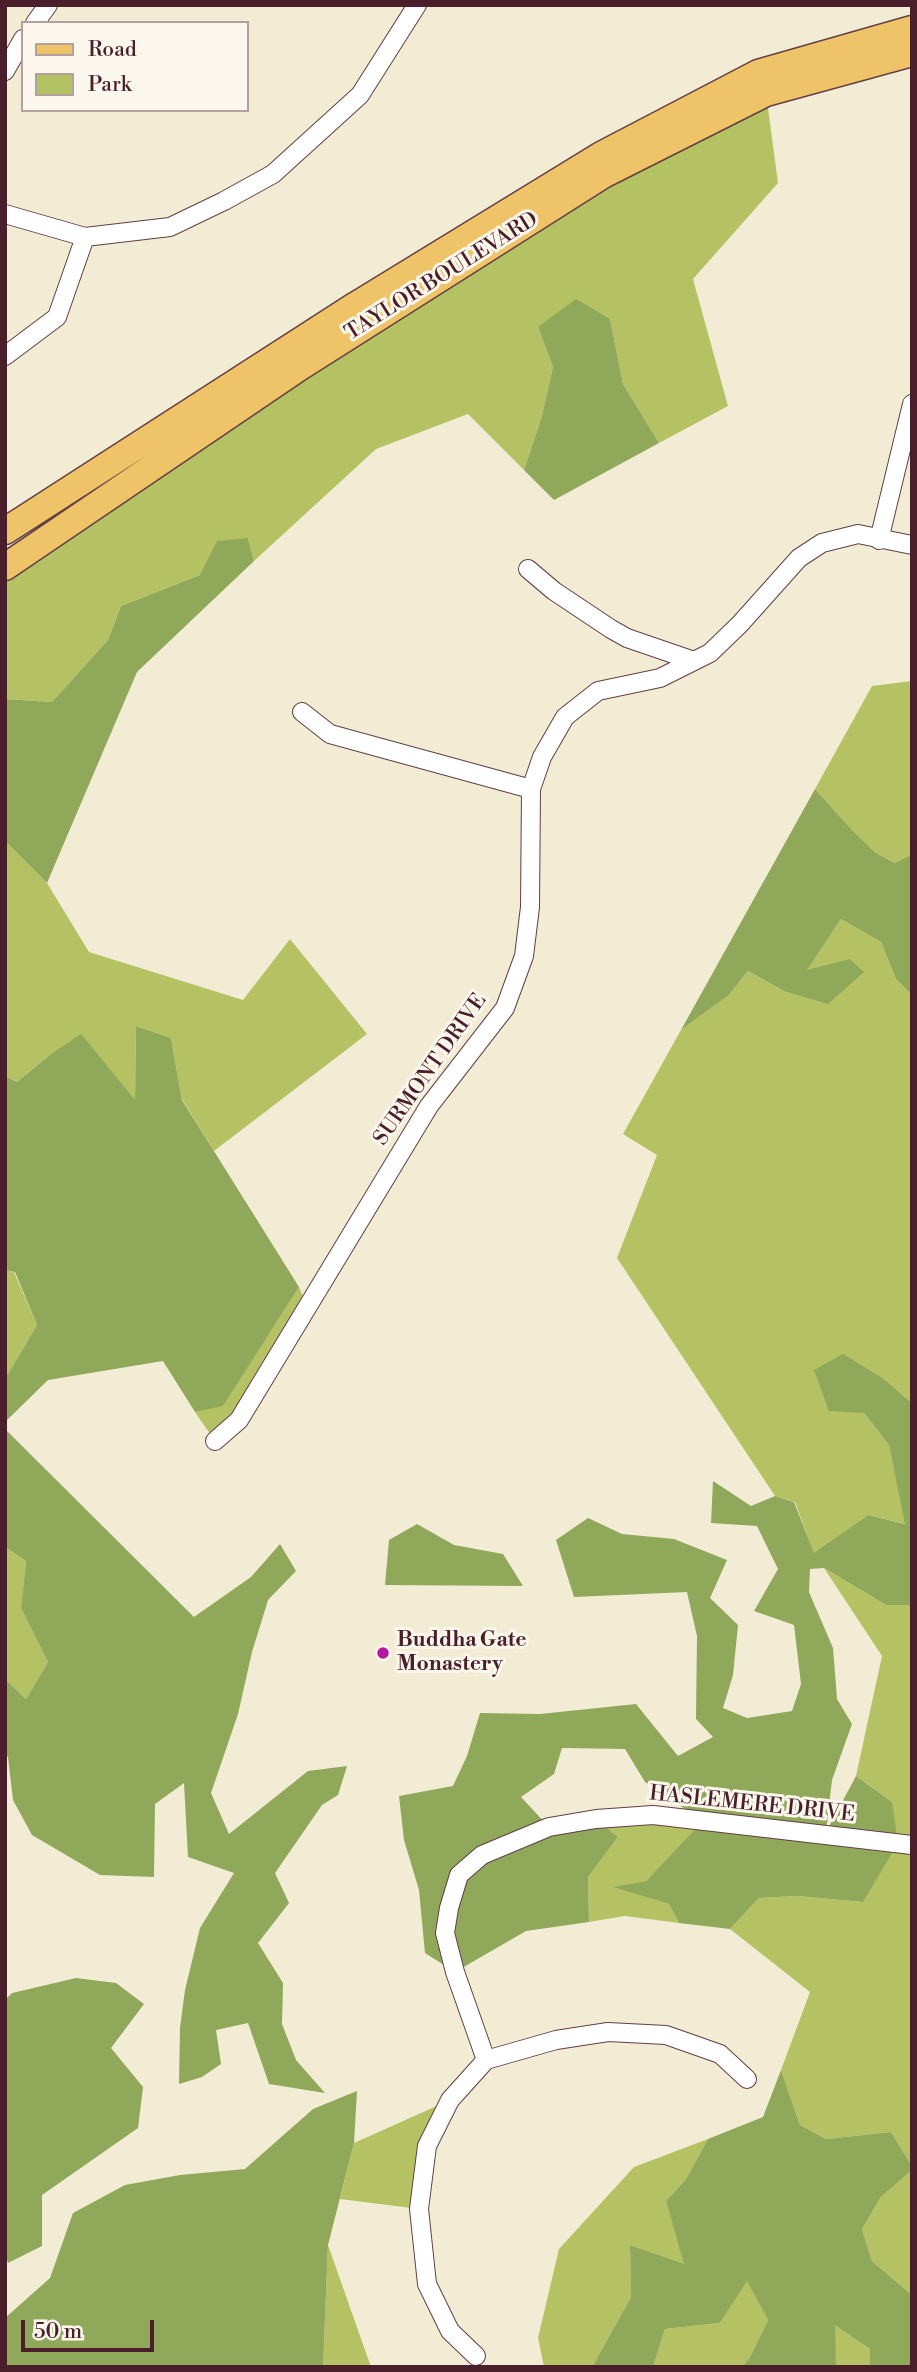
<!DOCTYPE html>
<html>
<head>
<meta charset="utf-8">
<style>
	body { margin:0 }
	#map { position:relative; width:917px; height:2372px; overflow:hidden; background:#f3ecd5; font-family:"Libre Bodoni",serif }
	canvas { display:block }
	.frame { position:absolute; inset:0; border:7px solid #4a1f2b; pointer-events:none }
	.legend { position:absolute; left:21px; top:21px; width:228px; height:91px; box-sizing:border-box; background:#fbf7ec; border:2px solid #b4a19f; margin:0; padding:9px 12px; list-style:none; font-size:21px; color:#4a1f2b }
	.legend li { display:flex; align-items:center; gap:14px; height:35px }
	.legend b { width:35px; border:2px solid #b4a19f }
	.scale { position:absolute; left:21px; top:2320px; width:133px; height:32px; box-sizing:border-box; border:4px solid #4a1f2b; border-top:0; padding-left:9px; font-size:21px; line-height:24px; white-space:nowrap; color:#4a1f2b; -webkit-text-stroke:5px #fbf7ec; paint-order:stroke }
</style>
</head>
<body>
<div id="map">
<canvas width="917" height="2372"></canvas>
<div class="frame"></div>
<ul class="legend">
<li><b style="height:9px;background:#efc469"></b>Road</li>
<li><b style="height:19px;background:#b5c264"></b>Park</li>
</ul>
<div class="scale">50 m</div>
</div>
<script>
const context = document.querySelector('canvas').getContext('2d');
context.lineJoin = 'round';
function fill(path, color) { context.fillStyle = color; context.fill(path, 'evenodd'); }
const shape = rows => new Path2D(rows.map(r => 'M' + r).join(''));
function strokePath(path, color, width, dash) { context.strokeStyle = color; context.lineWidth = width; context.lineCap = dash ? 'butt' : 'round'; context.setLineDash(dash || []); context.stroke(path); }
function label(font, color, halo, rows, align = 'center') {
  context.font = font + ' "Libre Bodoni",serif'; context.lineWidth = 6; context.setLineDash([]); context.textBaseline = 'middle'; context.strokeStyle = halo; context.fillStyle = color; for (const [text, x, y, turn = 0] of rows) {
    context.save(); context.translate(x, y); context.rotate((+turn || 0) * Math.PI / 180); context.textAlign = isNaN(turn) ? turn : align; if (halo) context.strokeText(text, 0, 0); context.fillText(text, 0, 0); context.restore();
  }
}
fill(shape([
	[766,93,778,183,693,279,728,406,659,443,623,384,610,319,538,327,553,367,542,416,524,470,468,414,376,449,254,561,248,538,200,575,121,606,108,640,52,702,5,699,5,567,300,367],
	[912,681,912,854,895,863,876,853,853,831,815,789,872,686],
	[5,841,47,883,89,952,243,1000,290,939,367,1034,214,1151,182,1099,171,1038,136,1026,135,1101,51,1054,17,1082,5,1076],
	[841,919,881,942,896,979,912,995,912,1403,884,1379,864,1413,889,1445,906,1524,868,1515,814,1554,795,1502,775,1496,617,1258,657,1155,623,1134,681,1030,729,995,748,971,784,991,806,971],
	[5,1270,14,1272,37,1325,8,1374,5,1372],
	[299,1287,307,1306,215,1441,195,1412,223,1405],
	[5,1547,26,1561,21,1608,48,1662,26,1699,5,1679],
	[824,1568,886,1605,912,1605,912,2166,891,2132,826,2139,800,2125,781,2070,810,1992,730,1929,759,1898,797,1896,863,1902,892,1802,856,1776,882,1656],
	[596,1819,704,1821,646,1881,615,1887,669,1904,679,1923,625,1916,589,1922,588,1877,618,1837],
	[450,2100,427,2146,419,2209,340,2199,354,2143],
	[708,2139,686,2179,666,2201,685,2265,630,2245,631,2297,592,2367,544,2367,538,2338,559,2249,634,2167],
	[912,2170,912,2295,872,2261,862,2229,881,2197],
	[328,2245,371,2367,323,2367],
	[747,2280,768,2320,750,2357,742,2367,653,2367,665,2329,720,2323],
	[834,2324,870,2349,870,2367,836,2367]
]), '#b5c264');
fill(shape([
	[576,299,610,319,623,384,659,443,554,500,524,470,542,416,553,367,538,327],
	[248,538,254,561,137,672,47,883,5,841,5,699,52,702,108,640,121,606,200,575,217,541],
	[815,789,853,831,876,853,895,863,912,854,912,995,896,979,881,942,841,919,807,970,850,959,864,972,828,1004,784,991,748,971,729,995,681,1030],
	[136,1026,171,1038,182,1100,299,1287,223,1406,195,1412,163,1361,48,1380,5,1422,5,1372,8,1374,37,1325,15,1272,5,1270,5,1076,17,1082,51,1054,81,1034,135,1100],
	[843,1354,884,1379,912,1403,912,1605,886,1605,824,1568,810,1569,809,1592,833,1648,837,1699,852,1724,832,1780,826,1832,856,1776,892,1802,898,1843,863,1902,797,1896,759,1898,730,1929,679,1923,669,1904,613,1887,646,1881,703,1821,645,1782,625,1749,562,1748,554,1774,521,1797,549,1827,596,1819,618,1837,588,1877,589,1922,526,1931,455,1972,425,1953,419,1890,404,1840,399,1796,453,1786,467,1756,480,1713,540,1714,636,1704,678,1756,713,1737,696,1719,697,1636,687,1592,574,1597,556,1540,588,1518,622,1534,674,1539,727,1560,710,1598,738,1625,733,1675,723,1708,747,1718,792,1711,801,1684,794,1625,754,1611,778,1569,757,1526,711,1523,713,1481,751,1506,775,1496,794,1502,814,1553,868,1515,905,1524,889,1445,864,1413,829,1411,814,1370],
	[5,1429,194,1617,251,1577,280,1544,296,1571,268,1600,252,1652,238,1714,211,1793,229,1834,308,1771,347,1766,338,1795,322,1805,275,1873,289,1903,258,1943,283,1983,282,2024,296,2060,325,2093,269,2084,248,2023,216,2030,221,2064,202,2077,179,2084,180,2028,185,1990,200,1928,234,1873,188,1857,184,1783,155,1804,154,1877,100,1875,32,1835,13,1800,8,1757,5,1754,5,1679,26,1699,48,1662,21,1608,26,1561,5,1547],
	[417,1524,454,1545,503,1554,523,1586,385,1585,389,1540],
	[76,1978,116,1983,144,2004,111,2048,143,2087,138,2128,42,2195,42,2246,8,2263,5,2254,5,2000,12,1993],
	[781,2070,800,2125,826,2139,891,2132,912,2166,912,2170,881,2197,862,2229,872,2261,912,2295,912,2367,870,2367,870,2349,835,2325,836,2367,742,2367,750,2357,768,2320,747,2281,720,2323,665,2329,653,2367,592,2367,631,2297,630,2245,684,2264,666,2201,686,2179,708,2139,763,2117],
	[357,2091,354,2143,328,2245,323,2367,5,2367,5,2318,50,2278,73,2213,125,2185,180,2175,245,2169,313,2109]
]), '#90a85a');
const street = shape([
	[35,23,48,5],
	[5,71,23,39],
	[5,214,85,237,170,227,224,201,273,174,360,95,417,5],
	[5,356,57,317,85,237],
	[879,540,912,404],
	[528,569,554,591,611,629,627,638,694,661],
	[302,712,330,734,531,789],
	[215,1441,239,1420,429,1106,505,1008,524,956,530,907,531,789,542,757,565,717,598,691,660,678,710,653,740,624,799,558,822,543,858,534,912,545],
	[486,2060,455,1972,445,1933,449,1908,459,1875,482,1855,549,1827,596,1819,653,1815,912,1845],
	[476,2356,450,2331,427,2284,419,2209,427,2146,450,2100,486,2060,556,2040,608,2032,666,2035,720,2054,747,2079]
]);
const primary = shape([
	[5,531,356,305,601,155,758,73,912,29],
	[5,567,300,367,603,175,766,93,912,53]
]);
strokePath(street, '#633e44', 20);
strokePath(primary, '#633e44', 29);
strokePath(street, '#fff', 18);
strokePath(primary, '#efc469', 26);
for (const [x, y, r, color] of [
	[383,1653,7,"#b5179e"]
]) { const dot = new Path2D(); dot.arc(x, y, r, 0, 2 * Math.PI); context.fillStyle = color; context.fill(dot); strokePath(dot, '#fbf7ec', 2.5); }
label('21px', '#4a1f2b', '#fbf7ec', [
	["TAYLOR BOULEVARD",442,277,-32],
	["SURMONT DRIVE",431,1070,-55],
	["HASLEMERE DRIVE",752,1805,6]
]);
label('bold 21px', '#4a1f2b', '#fbf7ec', [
	["Buddha Gate",397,1641],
	["Monastery",397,1665]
], 'left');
</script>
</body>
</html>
